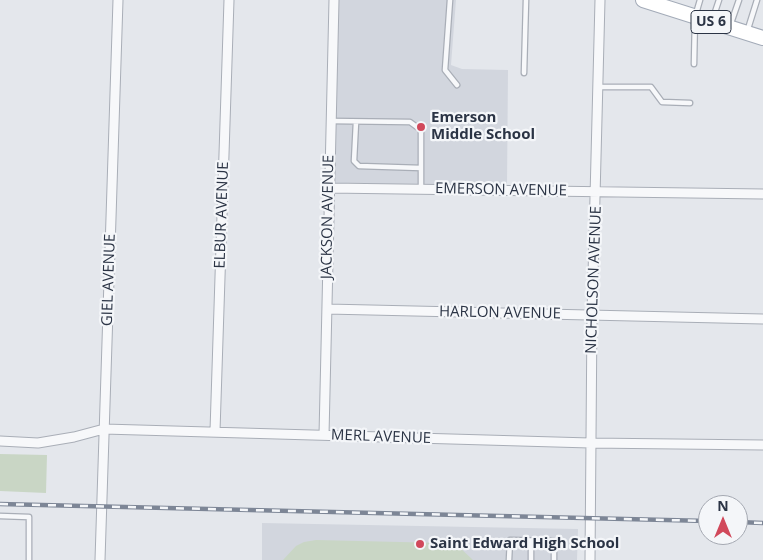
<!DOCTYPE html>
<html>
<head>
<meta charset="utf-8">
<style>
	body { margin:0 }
	#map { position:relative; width:763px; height:560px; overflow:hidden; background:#e4e7ec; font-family:"Open Sans",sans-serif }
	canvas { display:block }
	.north { position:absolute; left:698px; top:495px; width:50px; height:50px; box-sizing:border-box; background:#f4f6f9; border:1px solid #a4a8b1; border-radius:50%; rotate:0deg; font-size:14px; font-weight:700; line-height:20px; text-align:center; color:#2b3445 }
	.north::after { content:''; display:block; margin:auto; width:18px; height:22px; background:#d1495b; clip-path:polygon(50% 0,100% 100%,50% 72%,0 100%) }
</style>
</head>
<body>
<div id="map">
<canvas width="763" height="560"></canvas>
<div class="north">N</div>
</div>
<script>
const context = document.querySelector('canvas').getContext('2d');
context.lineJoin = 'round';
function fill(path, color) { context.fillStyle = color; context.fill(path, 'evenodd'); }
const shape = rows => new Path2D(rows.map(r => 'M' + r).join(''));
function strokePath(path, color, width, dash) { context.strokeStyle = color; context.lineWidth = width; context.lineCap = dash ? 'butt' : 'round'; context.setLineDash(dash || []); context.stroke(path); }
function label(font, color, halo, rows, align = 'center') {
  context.font = font + ' "Open Sans",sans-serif'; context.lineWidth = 4.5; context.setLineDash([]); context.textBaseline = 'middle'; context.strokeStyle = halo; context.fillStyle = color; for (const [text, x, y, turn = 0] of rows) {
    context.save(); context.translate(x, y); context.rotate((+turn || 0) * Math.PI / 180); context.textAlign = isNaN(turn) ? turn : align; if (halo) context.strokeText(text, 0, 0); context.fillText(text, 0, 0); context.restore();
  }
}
fill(shape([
	[339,0,456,0,451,65,462,69,508,70,507,185,333,184],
	[262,523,578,529,577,560,262,560]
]), '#d2d6de');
fill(shape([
	[0,454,47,455,46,493,0,491],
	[316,540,442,543,459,547,473,560,283,560,296,546,304,542]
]), '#c9d6c5');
const service = shape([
	[450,0,445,70,457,85],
	[712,21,719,0],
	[730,26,739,0],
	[747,32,757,0],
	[694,64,695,17,700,0],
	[524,73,526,0],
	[598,87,651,87,662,102,690,103],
	[331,121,410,122,421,130,421,189],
	[356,122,354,161,359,166,421,168],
	[0,516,29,517,29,560],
	[509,560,510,540,554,541,554,560],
	[531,560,531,541]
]);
const minor = shape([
	[329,188,763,194],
	[327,309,763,319],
	[215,431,229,0],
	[324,435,334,0],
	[0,441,38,443,74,437,104,429,590,443,763,445],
	[100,560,118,0],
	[590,560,592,315,600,0]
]);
const primary = shape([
	[643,0,763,38]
]);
strokePath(service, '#a9aeb7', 7);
strokePath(minor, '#a9aeb7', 11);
strokePath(primary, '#a3abb8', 16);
strokePath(service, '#f7f8fa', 4.5);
strokePath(minor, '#f7f8fa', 9);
strokePath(primary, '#fff', 14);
const rail = shape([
	[0,504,708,521],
	[738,522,763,523]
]);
strokePath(rail, '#7d8696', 4.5);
strokePath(rail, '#f4f6f9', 2.5, [8]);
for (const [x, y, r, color] of [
	[421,127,5,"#d1495b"],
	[420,544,5,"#d1495b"]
]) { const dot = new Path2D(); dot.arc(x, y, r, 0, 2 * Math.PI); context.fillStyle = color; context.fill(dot); strokePath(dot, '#f4f6f9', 2); }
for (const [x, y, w] of [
	[711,22,40]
]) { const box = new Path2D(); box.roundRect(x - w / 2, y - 11.5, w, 23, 4); context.fillStyle = '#f4f6f9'; context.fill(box); strokePath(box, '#2b3445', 1); }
label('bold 14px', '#2b3445', null, [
	["US 6",711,22]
]);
label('bold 15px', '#2b3445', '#f4f6f9', [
	["Emerson",431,118],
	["Middle School",431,135],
	["Saint Edward High School",430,544]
], 'left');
label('15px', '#2b3445', '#f4f6f9', [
	["EMERSON AVENUE",501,190,1],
	["ELBUR AVENUE",222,215,-88],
	["JACKSON AVENUE",328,217,-89],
	["GIEL AVENUE",109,280,-88],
	["NICHOLSON AVENUE",594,280,-88],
	["HARLON AVENUE",500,313,1],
	["MERL AVENUE",381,437,2]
]);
</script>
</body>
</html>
